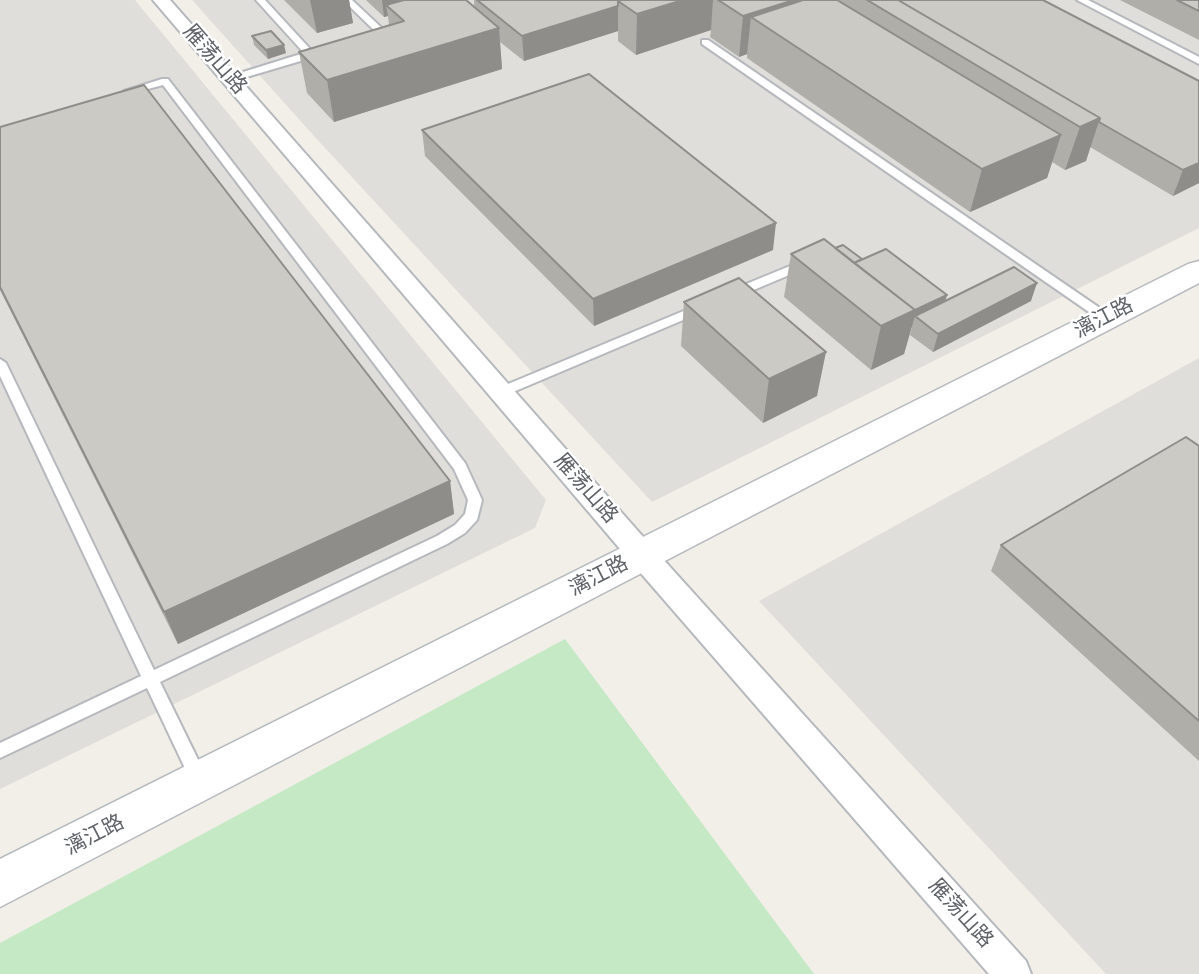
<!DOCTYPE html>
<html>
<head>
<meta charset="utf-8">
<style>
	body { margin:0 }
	canvas { display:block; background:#f1efe8 }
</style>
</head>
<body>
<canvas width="1199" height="974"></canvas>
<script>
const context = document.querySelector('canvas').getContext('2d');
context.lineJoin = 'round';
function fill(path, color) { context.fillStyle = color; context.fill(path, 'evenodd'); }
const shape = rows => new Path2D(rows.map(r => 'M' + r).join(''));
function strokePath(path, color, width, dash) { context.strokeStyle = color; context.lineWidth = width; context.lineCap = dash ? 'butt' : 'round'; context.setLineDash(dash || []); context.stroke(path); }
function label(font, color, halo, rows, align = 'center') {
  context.font = font + ' "Titillium Web","Noto Sans SC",sans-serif'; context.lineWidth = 5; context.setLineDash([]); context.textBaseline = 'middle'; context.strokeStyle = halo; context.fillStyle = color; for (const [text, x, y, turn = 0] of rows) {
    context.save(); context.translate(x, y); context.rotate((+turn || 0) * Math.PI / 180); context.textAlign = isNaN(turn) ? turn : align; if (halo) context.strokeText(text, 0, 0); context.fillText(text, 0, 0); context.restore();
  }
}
fill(shape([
	[0,0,135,0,546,500,535,528,0,789],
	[192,0,1199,0,1199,228,652,502,314,136],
	[1199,358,1199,974,1106,974,759,601]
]), '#e0deda');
fill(shape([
	[565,639,814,974,0,974,0,943]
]), '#c5e8c5');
const lane = shape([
	[256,0,265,0,312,51,319,49,324,52,314,57,233,81,227,81,227,77,304,53,256,0],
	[343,0,352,0,386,32,386,36,380,36,343,0],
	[1077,0,1088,0,1199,57,1199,64,1077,0],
	[702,40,708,40,1110,315,1112,318,1110,321,1102,321,702,44,702,40],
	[162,79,168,79,465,463,482,500,477,520,465,533,447,544,160,682,207,778,204,783,198,786,192,783,147,688,0,758,0,743,141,676,0,376,0,359,6,363,154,670,437,536,455,525,465,514,468,500,454,469,163,85,129,94,124,91,162,79],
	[790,266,796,270,794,273,737,297,729,297,727,294,729,291,790,266],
	[698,305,702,306,704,309,702,312,506,395,496,395,494,392,496,389,698,305]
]);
const street = shape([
	[153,0,170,0,652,547,1026,961,1031,974,989,974,632,563,153,0]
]);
const secondary = shape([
	[1199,261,1199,283,0,907,0,859,1188,264,1199,261]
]);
strokePath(lane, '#b5b8bc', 4);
strokePath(street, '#b5b8bc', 4);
strokePath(secondary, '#b6babf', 3);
fill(lane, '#fff');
fill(street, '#fff');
fill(secondary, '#fff');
fill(shape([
	[284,0,349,0,353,23,317,33],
	[366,0,466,0,474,7,474,0,1043,0,1199,183,1173,196,1090,147,1086,161,1065,170,1052,162,1047,178,970,212,747,58,747,54,739,57,710,37,711,30,636,55,618,41,618,31,524,61,500,42,502,69,334,122,307,93,299,52,389,25,388,16,384,17],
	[1120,0,1199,0,1199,40],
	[252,36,286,53,268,59,254,45],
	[0,127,450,481,454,514,178,644,0,290],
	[422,130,773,250,594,326,425,156],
	[835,248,862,259,945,301,1031,301,933,352,910,335,912,327,911,328,904,354,871,370,784,297,791,254],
	[684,302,817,396,763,423,681,346],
	[1199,446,1199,761,991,571,1001,545]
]), '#afaea9');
fill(shape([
	[310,0,349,0,353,23,317,33],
	[382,0,437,0,386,5,388,16,384,17],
	[639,0,713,0,711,30,636,55,637,14],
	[718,0,834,0,751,17,747,54,739,57,743,16],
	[618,6,618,31,524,61,522,36],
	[499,28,502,69,334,122,327,80],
	[284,45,286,53,268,59,266,50],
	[1100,118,1086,161,1065,170,1080,127],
	[1061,135,1047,178,970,212,982,169],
	[1199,163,1199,183,1173,196,1183,170],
	[776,223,773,250,594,326,593,299],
	[1037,283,1031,301,933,352,938,334],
	[947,295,942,314,915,316,904,354,871,370,881,326],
	[826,352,817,396,763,423,769,379],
	[450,481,454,514,178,644,164,612]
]), '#8f8d8a');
const building = shape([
	[404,0,466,0,499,28,327,80,299,52,404,21,386,5,404,0],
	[477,0,621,0,618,1,618,6,522,36,477,0],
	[621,0,683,0,637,14,618,1,621,0],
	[718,0,794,0,743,16,718,0],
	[803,0,837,0,1061,135,982,169,751,17,803,0],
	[867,0,898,0,1100,118,1080,127,867,0],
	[898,0,1043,0,1199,81,1199,163,1183,170,1099,122,1100,118,898,0],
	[1177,0,1199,0,1199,11,1177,0],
	[271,31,284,45,266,50,252,36,271,31],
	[589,74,776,223,593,299,422,130,589,74],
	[144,85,450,481,164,612,0,287,0,127,144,85],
	[824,239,915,310,881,326,791,254,824,239],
	[843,245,862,259,854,263,835,248,843,245],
	[886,249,947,295,915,310,854,263,886,249],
	[1014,267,1037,283,938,334,915,316,1014,267],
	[739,278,826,352,769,379,684,302,739,278],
	[1186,437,1199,446,1199,721,1001,545,1186,437]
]);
fill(building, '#cccac5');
strokePath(building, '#8f8d8a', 2);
label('21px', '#5f6368', '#fff', [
	["雁荡山路",214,60,49],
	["漓江路",1104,319,-27],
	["雁荡山路",585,489,49],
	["漓江路",599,577,-27],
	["漓江路",95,836,-27],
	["雁荡山路",960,914,48]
]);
</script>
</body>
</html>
